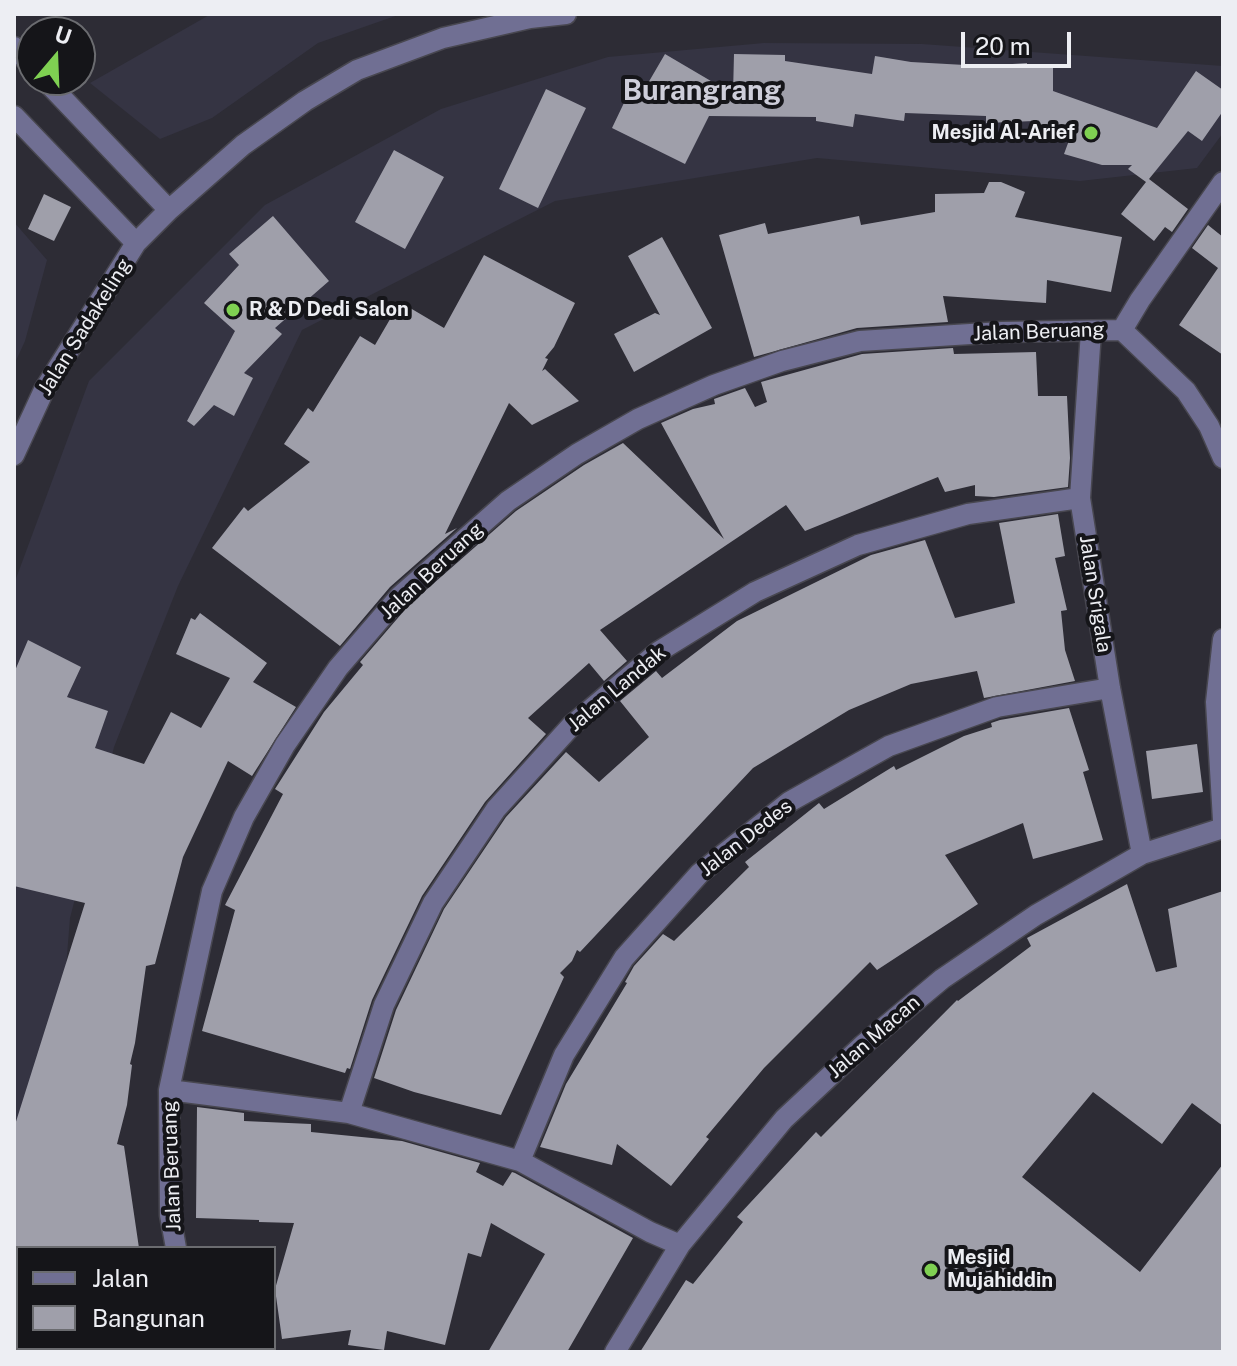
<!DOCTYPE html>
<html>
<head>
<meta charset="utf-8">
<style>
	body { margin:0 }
	#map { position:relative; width:1237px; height:1366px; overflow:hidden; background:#2d2c35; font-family:"Public Sans",sans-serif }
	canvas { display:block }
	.frame { position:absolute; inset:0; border:16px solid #edeef3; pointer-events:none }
	.legend { position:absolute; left:16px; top:1246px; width:260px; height:104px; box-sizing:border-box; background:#151519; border:2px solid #6b6c70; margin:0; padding:10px 14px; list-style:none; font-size:24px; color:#edeef3 }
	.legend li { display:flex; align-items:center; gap:16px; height:40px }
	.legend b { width:40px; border:2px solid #6b6c70 }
	.north { position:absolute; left:16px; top:16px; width:80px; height:80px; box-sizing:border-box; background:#151519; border:2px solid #6b6c70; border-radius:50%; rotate:19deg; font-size:22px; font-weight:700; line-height:32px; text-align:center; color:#edeef3 }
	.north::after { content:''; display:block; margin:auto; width:28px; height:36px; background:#7fd052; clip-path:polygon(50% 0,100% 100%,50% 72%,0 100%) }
	.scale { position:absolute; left:961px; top:32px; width:110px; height:36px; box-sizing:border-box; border:4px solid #edeef3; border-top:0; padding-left:10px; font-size:24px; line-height:28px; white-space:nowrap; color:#edeef3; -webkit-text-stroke:6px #151519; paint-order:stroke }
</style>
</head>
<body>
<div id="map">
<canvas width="1237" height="1366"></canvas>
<div class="frame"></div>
<ul class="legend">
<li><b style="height:10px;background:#706f93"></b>Jalan</li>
<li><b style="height:22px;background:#9f9faa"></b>Bangunan</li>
</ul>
<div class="north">U</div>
<div class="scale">20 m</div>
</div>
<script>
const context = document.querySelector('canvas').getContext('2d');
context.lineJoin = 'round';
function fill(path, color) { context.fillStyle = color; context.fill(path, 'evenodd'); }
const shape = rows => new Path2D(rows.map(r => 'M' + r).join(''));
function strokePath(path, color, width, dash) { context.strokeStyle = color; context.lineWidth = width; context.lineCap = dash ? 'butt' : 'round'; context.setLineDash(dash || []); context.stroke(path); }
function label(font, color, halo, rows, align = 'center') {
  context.font = font + ' "Public Sans",sans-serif'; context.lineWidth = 8; context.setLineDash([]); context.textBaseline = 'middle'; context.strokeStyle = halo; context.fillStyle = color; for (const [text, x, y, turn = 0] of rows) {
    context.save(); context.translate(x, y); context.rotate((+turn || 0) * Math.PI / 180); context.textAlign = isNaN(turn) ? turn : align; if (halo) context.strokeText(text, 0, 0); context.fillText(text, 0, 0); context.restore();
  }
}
fill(shape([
	[211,14,401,14,318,43,212,118,160,139,90,83],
	[764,43,922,44,1223,66,1223,133,1197,168,1080,181,817,158,555,201,302,330,178,586,114,747,70,918,50,1168,18,1248,18,1348,74,1348,75,1352,14,1352,14,584,89,381,265,205,441,109,608,57],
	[14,222,47,260,25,341,14,365]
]), '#353443');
fill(shape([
	[665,54,733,94,734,54,785,55,785,61,872,74,875,56,911,62,983,66,1027,63,1027,67,1053,68,1053,91,1157,128,1196,71,1223,90,1223,111,1202,141,1188,131,1149,179,1188,209,1172,232,1165,227,1154,241,1121,214,1146,182,1128,169,1132,165,1102,165,1064,154,1071,135,1034,134,1034,121,986,123,986,116,905,113,904,121,855,114,853,127,816,121,816,117,709,116,685,164,612,128,633,84,644,90],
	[546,89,586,108,538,208,499,189],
	[394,150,444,177,405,249,355,222],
	[989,182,1001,182,1025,192,1015,217,1122,237,1111,292,1047,280,1046,303,943,296,948,322,857,328,754,357,719,235,765,223,768,234,859,216,861,225,935,212,935,194,984,193],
	[44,194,71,207,54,241,28,229],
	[273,216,329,281,275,328,282,334,244,373,253,378,234,416,214,405,194,426,187,421,235,331,204,303,239,265,229,254],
	[1208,225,1223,237,1223,355,1179,325,1218,268,1192,248],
	[662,237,712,328,634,372,614,334,655,313,660,315,628,256],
	[484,255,575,303,554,347,545,358,548,359,542,371,545,369,579,401,532,425,509,403,445,534,457,528,390,587,340,646,212,548,244,507,248,511,310,462,284,444,308,408,313,412,360,336,375,345,400,302,444,328],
	[953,348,954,354,1036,352,1038,396,1067,396,1070,458,1068,487,994,497,975,496,975,485,945,492,938,477,805,531,786,505,600,630,627,661,604,681,589,663,528,718,546,734,485,802,422,896,372,1000,350,1069,347,1068,345,1073,202,1031,235,910,225,905,283,794,275,789,324,712,363,665,360,662,409,605,516,511,584,465,623,443,724,539,661,423,693,409,715,404,714,399,745,388,755,407,767,402,761,382,862,354],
	[1058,514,1065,556,1055,558,1067,610,1061,611,1065,650,1075,681,984,698,977,671,911,684,849,710,753,768,580,952,577,950,572,961,560,973,564,977,501,1115,414,1092,374,1078,396,1010,444,909,506,817,566,752,599,782,649,737,620,701,656,671,662,678,737,621,871,555,925,540,955,618,1015,603,999,523],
	[200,613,267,663,253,682,296,707,252,776,228,761,183,857,155,964,146,966,135,1043,130,1064,132,1065,127,1105,117,1144,124,1146,139,1248,14,1248,14,1128,85,903,14,886,14,673,28,640,81,667,67,697,108,711,95,748,144,764,171,712,201,728,230,678,176,654,191,618,195,620],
	[1069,708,1089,770,1083,772,1103,840,1033,859,1023,823,945,855,978,904,877,970,870,962,764,1068,706,1137,709,1139,671,1186,617,1144,612,1165,540,1147,566,1084,627,983,625,982,634,966,663,934,674,941,749,867,745,862,819,803,824,809,894,766,896,770,964,736,992,727,991,723,1000,720],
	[1197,744,1203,792,1152,799,1146,751],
	[1127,884,1156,972,1177,967,1168,909,1223,891,1223,1126,1192,1103,1162,1144,1093,1092,1022,1177,1140,1272,1223,1164,1223,1352,640,1352,686,1280,693,1284,743,1222,737,1217,816,1132,821,1137,957,1000,958,1001,1031,946,1027,938],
	[197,1107,244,1113,244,1121,311,1124,311,1132,402,1141,480,1163,476,1172,503,1186,512,1172,515,1173,633,1238,567,1352,488,1352,545,1254,491,1223,481,1257,468,1253,445,1345,387,1331,384,1350,348,1345,351,1330,282,1339,275,1289,294,1223,259,1222,259,1220,196,1218]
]), '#9f9faa');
const minor = shape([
	[14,47,32,66],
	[45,80,169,210],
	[14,116,136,243],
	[1122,330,1140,300,1223,182],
	[1122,330,1186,391,1209,426,1223,458],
	[1091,331,1080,498,1110,688,1142,854],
	[14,455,44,390,136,243,169,210,243,145,305,101,357,70,443,38,530,18,566,14],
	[1223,639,1216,702,1223,820],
	[169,1090,349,1113,520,1161,650,1232,680,1245],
	[349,1113,384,1005,433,903,496,809,572,725,658,652,755,592,858,545,968,514,1080,498],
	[520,1161,564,1055,624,958,700,873,789,802,889,746,997,707,1110,688],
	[176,1248,170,1215,169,1090,212,891,244,817,285,745,338,668,400,596,508,501,577,454,638,419,714,385,782,361,860,341,1002,332,1122,330],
	[195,1348,196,1352],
	[615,1352,680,1245,784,1119,863,1045,942,979,1036,915,1142,854,1223,828]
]);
strokePath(minor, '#484750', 23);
strokePath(minor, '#706f93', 20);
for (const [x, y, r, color] of [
	[1091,133,8,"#7fd052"],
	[233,310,8,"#7fd052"],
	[931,1270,8,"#7fd052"]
]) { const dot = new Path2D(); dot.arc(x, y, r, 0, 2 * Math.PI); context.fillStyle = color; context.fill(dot); strokePath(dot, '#151519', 3); }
label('bold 20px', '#edeef3', '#151519', [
	["Mesjid Al-Arief",1075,133,"right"],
	["R & D Dedi Salon",249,310],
	["Mesjid",947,1258],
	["Mujahiddin",947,1281]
], 'left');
label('20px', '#edeef3', '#151519', [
	["Jalan Sadakeling",85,327,-58],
	["Jalan Beruang",1039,332,-2],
	["Jalan Beruang",432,571,-43],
	["Jalan Srigala",1095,594,81],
	["Jalan Landak",617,689,-40],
	["Jalan Dedes",746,838,-38],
	["Jalan Macan",874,1037,-41],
	["Jalan Beruang",172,1166,-92]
]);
label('bold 28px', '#ceceda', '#151519', [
	["Burangrang",702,91]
]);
</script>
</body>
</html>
